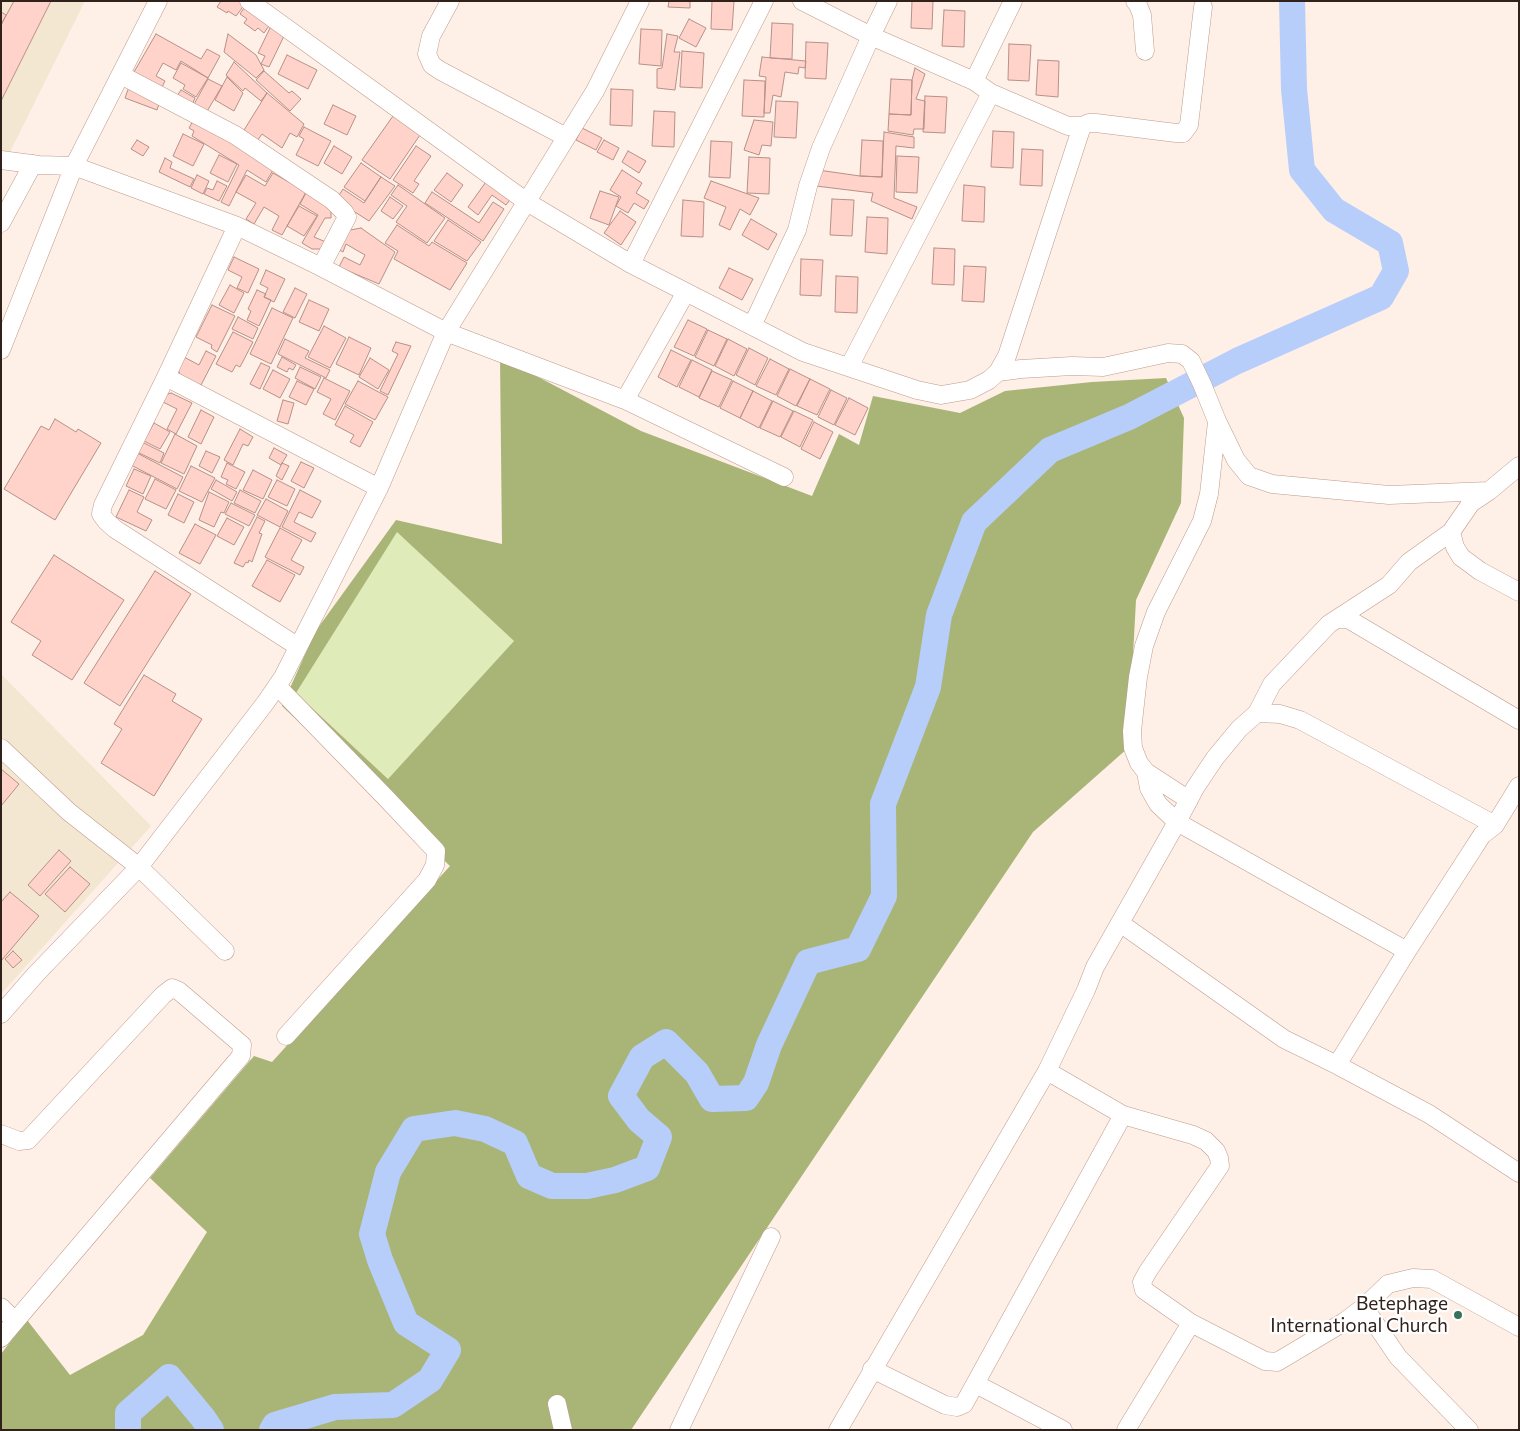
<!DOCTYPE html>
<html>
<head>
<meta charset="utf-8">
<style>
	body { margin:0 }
	#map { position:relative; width:1520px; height:1431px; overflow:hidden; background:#feefe7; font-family:Commissioner,sans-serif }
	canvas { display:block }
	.frame { position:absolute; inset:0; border:2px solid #30221b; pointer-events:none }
</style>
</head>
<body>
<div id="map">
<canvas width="1520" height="1431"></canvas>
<div class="frame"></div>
</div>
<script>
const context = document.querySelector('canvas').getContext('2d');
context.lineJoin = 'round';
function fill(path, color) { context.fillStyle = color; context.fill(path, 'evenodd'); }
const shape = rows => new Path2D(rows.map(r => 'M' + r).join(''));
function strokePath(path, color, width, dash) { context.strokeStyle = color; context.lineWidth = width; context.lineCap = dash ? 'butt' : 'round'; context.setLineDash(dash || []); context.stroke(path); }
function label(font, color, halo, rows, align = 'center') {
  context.font = font + ' Commissioner,sans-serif'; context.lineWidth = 4.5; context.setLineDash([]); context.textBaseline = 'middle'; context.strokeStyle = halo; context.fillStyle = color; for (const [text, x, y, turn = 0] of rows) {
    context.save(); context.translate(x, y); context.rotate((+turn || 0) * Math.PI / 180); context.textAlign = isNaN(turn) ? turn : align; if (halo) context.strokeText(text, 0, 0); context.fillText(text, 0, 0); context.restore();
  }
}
fill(shape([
	[1,1,85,1,1,170],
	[1,674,151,826,1,994]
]), '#f3e7d2');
fill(shape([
	[397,531,514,641,388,779,296,693]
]), '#e0ebba');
fill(shape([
	[500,357,641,431,812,496,839,434,859,445,873,396,960,413,1005,391,1092,382,1166,378,1184,418,1181,503,1136,600,1128,748,1033,832,631,1430,1,1430,1,1354,27,1320,70,1375,143,1335,207,1232,150,1178,254,1056,272,1062,450,866,282,706,315,632,396,520,502,544],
	[397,532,514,641,388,779,296,693]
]), '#a8b576');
strokePath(shape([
	[128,1430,128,1413,169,1377,203,1418,211,1430],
	[272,1430,275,1425,335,1407,393,1405,430,1380,448,1350,406,1323,380,1260,372,1234,388,1172,414,1129,455,1123,485,1129,515,1143,529,1176,552,1186,587,1186,615,1180,647,1168,659,1137,639,1120,621,1096,642,1057,666,1042,697,1073,712,1099,746,1098,756,1083,769,1045,808,962,858,949,884,896,883,804,928,687,939,615,974,522,1050,450,1129,417,1237,361,1381,297,1396,271,1390,243,1334,210,1302,170,1294,89,1292,1]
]), '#b7cefb', 26);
const building = shape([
	[14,1,51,1,1,101,1,25,14,1],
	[221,1,240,1,245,4,236,16,228,11,227,13,217,7,221,1],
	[669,1,690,1,690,8,668,7,669,1],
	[712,1,734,1,732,30,711,29,712,1],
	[912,1,933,1,932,29,911,28,912,1],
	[246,5,271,23,264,33,258,28,255,31,244,23,247,19,240,14,246,5],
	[944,10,965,11,964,47,942,46,944,10],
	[1,12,6,15,1,25,1,12],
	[689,19,706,28,696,47,679,38,689,19],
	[772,23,793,24,792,59,770,58,772,23],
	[272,24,285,34,269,67,261,64,265,56,258,53,272,24],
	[641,29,662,30,661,66,639,64,641,29],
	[156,34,201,59,207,49,220,56,208,78,181,61,176,70,163,63,156,76,165,81,162,87,134,72,156,34],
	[228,34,256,55,264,70,256,78,224,52,228,34],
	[667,34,678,36,674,52,680,52,675,90,657,88,657,69,662,68,667,34],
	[806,42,828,43,826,79,805,78,806,42],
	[1009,44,1031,45,1029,81,1008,80,1009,44],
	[682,51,704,53,702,88,680,87,682,51],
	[287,55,317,70,308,89,278,74,287,55],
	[762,57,806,61,805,68,799,67,798,74,785,72,781,97,773,95,770,113,764,113,766,77,759,76,762,57],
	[1038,60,1059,61,1058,97,1036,95,1038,60],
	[234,62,267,93,261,101,245,88,243,91,226,75,234,62],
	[181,63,208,78,196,97,183,89,185,85,173,78,181,63],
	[915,68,925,74,916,99,925,101,924,129,914,129,913,135,888,131,889,114,911,115,912,80,915,68],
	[264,71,289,93,292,91,301,99,290,111,256,80,264,71],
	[227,77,243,93,234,111,215,100,227,77],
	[208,79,222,86,206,113,193,106,208,79],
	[891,79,912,80,911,115,889,114,891,79],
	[744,80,765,81,764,117,742,116,744,80],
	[129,87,161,98,157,110,125,98,129,87],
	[611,89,633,90,632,126,610,125,611,89],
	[181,90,195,98,192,105,177,96,181,90],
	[267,93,304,124,297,137,290,133,282,148,262,134,255,144,241,135,267,93],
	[925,96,947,97,945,133,923,132,925,96],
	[776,101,798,102,796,138,774,137,776,101],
	[333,105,356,116,347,135,324,124,333,105],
	[654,111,675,112,674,147,652,146,654,111],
	[393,116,420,135,390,179,362,160,393,116],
	[754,120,773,122,771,146,762,145,759,155,744,150,754,120],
	[193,121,237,146,273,170,266,182,247,170,229,206,221,202,239,165,192,136,194,131,189,128,193,121],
	[304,127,331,141,318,166,296,155,304,139,299,136,304,127],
	[582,128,602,138,596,150,576,140,582,128],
	[993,131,1014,132,1013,168,991,167,993,131],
	[884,132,914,137,914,148,896,146,894,198,917,207,912,219,871,201,873,193,816,186,818,170,860,176,882,177,884,132],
	[183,134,204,144,193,166,173,156,183,134],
	[137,140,149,147,143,156,131,149,137,140],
	[604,140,619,148,613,160,597,152,604,140],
	[862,140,883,141,882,177,860,176,862,140],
	[711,141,732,142,730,178,709,177,711,141],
	[334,146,352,157,342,174,324,163,334,146],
	[416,146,431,156,414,181,419,184,413,193,393,180,416,146],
	[1022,149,1043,150,1042,186,1020,185,1022,149],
	[628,151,646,161,639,173,622,162,628,151],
	[219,155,237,164,228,182,210,173,219,155],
	[897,156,919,157,917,193,896,192,897,156],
	[749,157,770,158,769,194,747,193,749,157],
	[165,158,172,162,170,168,194,179,190,187,159,172,165,158],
	[361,163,381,177,365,201,344,187,361,163],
	[622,170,642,183,636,193,649,201,644,209,634,203,628,213,616,206,621,197,610,190,622,170],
	[273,173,306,192,282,235,272,230,279,216,264,207,254,224,246,219,256,203,236,192,246,175,265,186,273,173],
	[447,173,463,185,451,202,434,190,447,173],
	[197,175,209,181,203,194,191,188,197,175],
	[381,177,395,186,369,221,336,200,343,189,364,203,381,177],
	[488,179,512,197,506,205,492,195,478,215,468,207,488,179],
	[217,181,227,186,219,201,204,194,207,188,213,190,217,181],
	[711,181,759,198,750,215,740,209,730,230,719,225,726,207,704,198,711,181],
	[398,185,445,218,427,243,396,222,407,206,391,195,398,185],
	[964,185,985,187,984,222,962,221,964,185],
	[600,191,619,197,609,225,590,218,600,191],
	[432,192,479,223,493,202,504,209,483,241,425,203,432,192],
	[306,193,331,209,331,218,325,218,314,237,326,242,321,249,312,249,302,243,318,215,300,204,306,193],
	[390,197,403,206,393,219,381,211,390,197],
	[832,199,854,200,852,236,830,235,832,199],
	[683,200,704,202,703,237,681,236,683,200],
	[299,206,317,216,304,236,287,226,299,206],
	[620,211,636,222,621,245,604,233,620,211],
	[867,217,888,218,887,254,865,252,867,217],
	[751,219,777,234,768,250,742,235,751,219],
	[448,220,481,242,467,261,434,241,448,220],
	[397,225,429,246,432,242,467,263,450,290,394,259,398,251,385,243,397,225],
	[361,228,395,252,379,284,339,267,344,257,360,265,365,255,346,244,343,252,336,248,345,231,361,228],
	[934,248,955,249,954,285,932,284,934,248],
	[234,257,259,269,248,293,237,288,242,277,228,270,234,257],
	[801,259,823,260,821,296,800,295,801,259],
	[964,266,986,267,984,302,962,301,964,266],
	[729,268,753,279,742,300,719,288,729,268],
	[266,270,285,279,274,302,264,297,268,288,260,284,266,270],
	[836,276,858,277,857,313,835,312,836,276],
	[230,285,244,293,234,313,219,305,230,285],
	[295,288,307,294,295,318,283,312,295,288],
	[257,290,266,294,264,297,271,300,259,326,247,320,251,311,248,309,257,290],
	[309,300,329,309,319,331,299,322,309,300],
	[212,305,235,316,217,352,211,348,212,345,196,337,212,305],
	[272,308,293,318,271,364,250,354,272,308],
	[238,317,258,328,253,339,232,329,238,317],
	[688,320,707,329,694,356,674,347,688,320],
	[324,326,346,338,330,368,308,357,324,326],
	[708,330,727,339,714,366,695,357,708,330],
	[233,332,253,342,240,367,236,365,232,372,216,364,233,332],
	[349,337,371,348,359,375,336,364,349,337],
	[285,339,309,351,305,358,330,370,326,378,278,354,285,339],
	[728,339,747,349,734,376,715,366,728,339],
	[396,342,411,346,388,395,380,391,398,354,392,351,396,342],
	[749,348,768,358,755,385,736,375,749,348],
	[671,350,691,360,677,387,658,377,671,350],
	[206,351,216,356,200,387,181,378,178,369,184,357,199,365,206,351],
	[282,357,296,365,293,370,289,368,287,372,277,367,282,357],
	[370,358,389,370,378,389,359,377,370,358],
	[770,359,789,369,776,395,756,386,770,359],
	[692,360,712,370,699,397,679,387,692,360],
	[261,363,270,367,260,389,250,384,261,363],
	[300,367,321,377,315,389,295,378,300,367],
	[790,369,810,379,796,406,777,396,790,369],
	[273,370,290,379,280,398,263,389,273,370],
	[712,371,732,380,719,407,699,398,712,371],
	[324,378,350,391,335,420,323,414,331,399,317,392,324,378],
	[810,379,830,389,817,415,797,406,810,379],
	[297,381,314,389,306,405,289,397,297,381],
	[358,381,388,397,375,420,345,404,358,381],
	[733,381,753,391,740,418,720,408,733,381],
	[831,390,847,398,834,425,818,417,831,390],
	[753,391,772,401,759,428,740,418,753,391],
	[171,393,192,403,176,434,167,429,177,409,163,402,166,395,171,393],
	[849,398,868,408,855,435,835,425,849,398],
	[283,400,294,403,288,424,277,421,283,400],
	[773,401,793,411,780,437,760,428,773,401],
	[345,406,373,422,360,447,350,442,354,435,335,425,345,406],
	[201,410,214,417,201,444,188,437,201,410],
	[794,411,813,420,800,447,781,437,794,411],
	[55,419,76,432,78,429,101,443,55,520,4,489,41,426,49,430,55,419],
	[814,422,833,432,820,459,801,449,814,422],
	[154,423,170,432,160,449,144,441,154,423],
	[240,429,253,437,248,446,243,444,233,465,224,460,240,429],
	[175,434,197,446,184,474,161,463,175,434],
	[142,442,164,453,160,463,137,452,142,442],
	[274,448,287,455,281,465,269,458,274,448],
	[206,451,220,457,212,473,199,466,206,451],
	[137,453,183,477,177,489,131,465,137,453],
	[301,462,314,468,304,488,291,481,301,462],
	[227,463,245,472,236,489,226,484,228,480,221,477,227,463],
	[282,463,289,466,282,480,276,476,282,463],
	[191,466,215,478,202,502,179,491,191,466],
	[134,469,151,476,143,494,126,486,134,469],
	[253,470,272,480,263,499,243,490,253,470],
	[155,479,176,490,166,509,145,499,155,479],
	[216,480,237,492,232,501,211,489,216,480],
	[277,480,295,489,287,506,268,497,277,480],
	[129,490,144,497,137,512,152,520,146,531,116,517,129,490],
	[240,490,261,501,255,513,234,503,240,490],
	[300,490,321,501,312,518,299,512,294,522,316,533,311,542,282,527,300,490],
	[209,492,229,502,224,513,221,512,214,527,199,520,209,492],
	[178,494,194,502,184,523,168,515,178,494],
	[266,499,288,511,280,527,257,515,266,499],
	[231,503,255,515,249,526,225,514,231,503],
	[257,517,265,521,259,533,262,534,252,562,249,560,248,563,246,562,243,567,234,563,257,517],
	[227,518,244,527,234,545,217,536,227,518],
	[195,524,216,535,200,564,179,553,195,524],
	[280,528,302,540,291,560,304,567,300,575,265,557,280,528],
	[54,555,124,600,72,680,32,655,41,641,11,622,54,555],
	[267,560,295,575,280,602,252,586,267,560],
	[155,571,191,594,120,706,84,683,155,571],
	[144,675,176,694,172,701,202,719,154,796,101,763,122,729,114,724,144,675],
	[1,769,19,784,1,806,1,769],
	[59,850,71,861,40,896,28,885,59,850],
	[70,867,90,884,65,912,45,894,70,867],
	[10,892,39,916,1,961,1,902,10,892],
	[13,951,22,960,13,968,5,959,13,951]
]);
fill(building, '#ffd3c9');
strokePath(building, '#b79087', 1);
const minor = shape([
	[249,1,527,202,631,264,803,352,917,390,941,395,970,390,989,380,998,372,1007,356,1082,126],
	[450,1,431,36,427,54,432,65,441,71,566,137],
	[802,1,871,36,974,81,991,93,1068,126,1082,126,1089,123,1096,123,1176,133,1183,133,1189,125,1203,7],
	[1135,1,1138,5,1142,15,1145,51],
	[121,75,235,135,332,200,344,212,347,217,321,267],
	[974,81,1013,1],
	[1,160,39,165,74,166,237,226,321,267,446,332,625,400,784,477],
	[1,223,33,164],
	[237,226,166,377,103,505,101,514,106,521,115,529,297,646],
	[631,264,764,1],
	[752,326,797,230,808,186,821,148,871,36,888,1],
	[1,350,74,166,158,1],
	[849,367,991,93],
	[998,372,1021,369,1072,366,1103,367,1168,353,1182,354,1191,361,1202,384,1217,421,1236,460,1249,476,1272,484,1389,495,1489,491],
	[166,377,379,488],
	[625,400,686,292],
	[1451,532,1455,547,1461,557,1480,571,1519,592],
	[1339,619,1348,619,1360,626,1519,720],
	[277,686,386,798,436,851,435,865,427,880,286,1036],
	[1257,713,1280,714,1300,720,1495,825],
	[1,748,69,812,139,867,225,951],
	[1146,772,1149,788,1158,804,1177,822,1407,951],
	[1189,800,1146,772,1139,763,1133,748,1132,731,1138,677,1144,646,1156,612,1202,521,1209,494,1217,422],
	[1120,923,1284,1039,1337,1065,1429,1114,1519,1173],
	[1,1014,36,974,139,867,266,702,283,677,379,488,446,332,595,91,640,1],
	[1337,1065,1407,951,1473,849,1482,835,1495,825,1519,786],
	[1047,1071,1086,990,1095,967,1177,822,1195,788,1215,758,1239,729,1257,713,1272,684,1329,624,1389,585,1409,562,1451,532,1471,503,1489,491,1519,466],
	[1,1134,19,1141,28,1140,163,995,172,988,179,991,242,1045,241,1056,1,1338],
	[1,1307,15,1321],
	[1364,1307,1398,1357,1469,1430],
	[872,1369,945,1405,957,1407,964,1404,1123,1115],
	[976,1384,1063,1430],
	[557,1404,563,1430],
	[679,1430,771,1237],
	[838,1430,1047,1071,1123,1115,1193,1135,1206,1141,1216,1151,1219,1158,1220,1166,1148,1271,1142,1282,1144,1290,1191,1323,1265,1361,1277,1362,1344,1322,1364,1307,1388,1284,1413,1278,1432,1279,1519,1327],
	[1126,1430,1191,1323]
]);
strokePath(minor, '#bf9b8a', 19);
strokePath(minor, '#fff', 18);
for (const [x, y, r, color] of [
	[1458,1315,5,"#39735c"]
]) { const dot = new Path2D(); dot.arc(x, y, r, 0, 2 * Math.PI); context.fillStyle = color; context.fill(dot); strokePath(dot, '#fff', 2); }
label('19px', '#30221b', '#fff', [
	["Betephage",1448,1304],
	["International Church",1448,1326]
], 'right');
</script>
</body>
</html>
